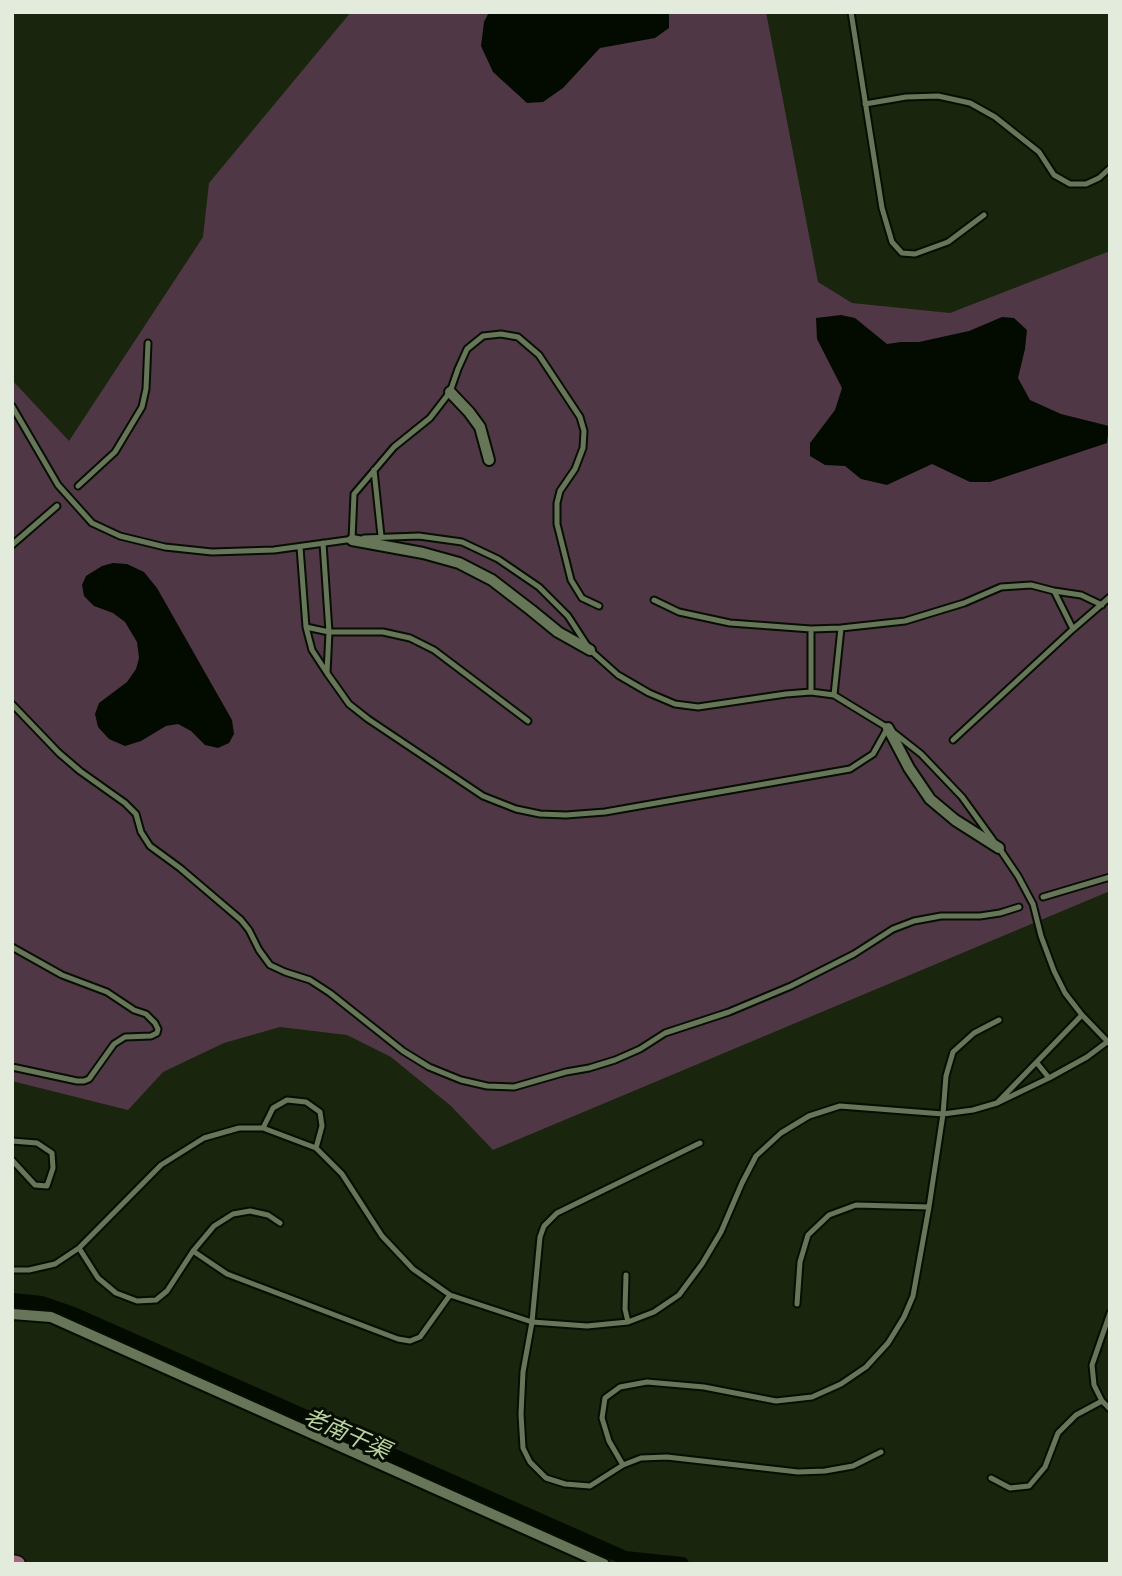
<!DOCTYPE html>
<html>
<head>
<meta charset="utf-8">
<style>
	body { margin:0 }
	#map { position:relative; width:1122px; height:1576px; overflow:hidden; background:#1a250d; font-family:"Times New Roman",serif }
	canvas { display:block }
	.frame { position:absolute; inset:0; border:14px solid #e3ecdc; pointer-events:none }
</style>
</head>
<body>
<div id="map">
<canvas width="1122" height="1576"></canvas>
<div class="frame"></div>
</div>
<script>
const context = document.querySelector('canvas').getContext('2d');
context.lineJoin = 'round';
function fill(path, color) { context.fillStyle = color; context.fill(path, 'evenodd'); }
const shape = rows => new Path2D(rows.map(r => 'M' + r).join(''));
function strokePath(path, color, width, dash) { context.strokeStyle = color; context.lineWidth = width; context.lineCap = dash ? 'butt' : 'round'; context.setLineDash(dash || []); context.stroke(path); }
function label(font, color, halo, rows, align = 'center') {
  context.font = font + ' "Times New Roman","Noto Sans SC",serif'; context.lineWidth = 6; context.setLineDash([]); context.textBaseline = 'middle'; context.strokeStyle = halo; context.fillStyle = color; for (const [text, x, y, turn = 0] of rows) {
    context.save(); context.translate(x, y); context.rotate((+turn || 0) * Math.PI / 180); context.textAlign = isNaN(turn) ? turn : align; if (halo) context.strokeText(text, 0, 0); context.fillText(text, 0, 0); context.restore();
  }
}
fill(shape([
	[351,12,766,12,818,282,852,303,950,313,1110,251,1110,891,493,1150,451,1106,391,1057,347,1035,280,1027,224,1043,163,1072,128,1110,12,1081,12,380,69,441,203,237,209,183]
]), '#503745');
fill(shape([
	[489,12,669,12,669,28,655,38,600,48,563,88,543,102,527,103,493,72,481,46,484,22],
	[841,315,855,318,887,344,901,342,919,342,969,331,1002,317,1014,318,1027,330,1025,349,1018,378,1030,400,1061,414,1109,426,1107,443,990,482,970,482,932,464,887,485,861,479,845,466,825,465,810,456,810,443,835,410,842,388,817,339,816,318],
	[113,563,127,564,144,572,157,588,232,720,234,734,229,743,218,748,205,745,191,731,178,724,166,726,141,741,125,746,109,739,98,727,95,714,99,703,127,682,136,669,139,658,137,642,125,622,113,613,94,606,84,596,82,585,86,576,102,566]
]), '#030b00');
strokePath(shape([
	[12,1300,42,1303,71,1313,625,1558,682,1564]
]), '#030b00', 14);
const lane = shape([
	[851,12,882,208,892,242,902,253,915,254,948,242,984,215],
	[865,104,906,97,938,96,970,103,995,117,1039,152,1054,175,1070,184,1086,184,1099,178,1110,168],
	[12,406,58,485,92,523,120,536,165,547,212,552,274,550,354,539],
	[374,470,381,536],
	[78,486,115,452,142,407,146,389,148,343],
	[364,538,419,536,462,542,498,559,539,587,568,616,590,650,618,675,649,693,675,704,698,707,786,694,811,692,834,695,888,728,921,754,962,797,993,840],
	[352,540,354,494,394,447,430,418,450,392,458,369,467,349,483,336,501,334,518,337,539,355,580,417,584,431,583,448,575,469,560,491,557,503,557,524,571,580,582,598,599,606],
	[12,545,57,506],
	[300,547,306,627,312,650,327,673,329,632,323,543],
	[654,600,679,612,730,623,811,629,841,628,905,621,964,603,1001,587,1031,585,1054,591],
	[306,627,329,632,383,632,410,638,434,650,528,721],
	[1073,629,1054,591,1081,595,1102,605],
	[327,673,349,704,368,719,483,796,516,809,540,814,566,815,605,812,850,769,873,754,887,729],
	[811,692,811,629],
	[834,695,841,628],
	[12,704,59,753,80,771,125,803,136,814,141,832,150,846,180,868,241,920,249,930,259,950,270,965,285,972,310,980,330,993,403,1051,429,1067,461,1080,487,1086,514,1087,566,1072,589,1068,615,1060,640,1049,665,1033,729,1012,791,986,854,954,893,929,914,921,941,916,980,916,1000,913,1019,907],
	[953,740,1073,629,1110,597],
	[999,848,1018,876,1033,904,1041,936,1054,971,1065,993,1082,1015,1110,1044],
	[1043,897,1110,877],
	[12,947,62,975,107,992,134,1010,146,1014,155,1023,158,1029,157,1033,151,1036,125,1037,114,1044,89,1079,84,1081,77,1081,12,1067],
	[1082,1015,997,1103,1049,1078,1087,1057,1107,1042],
	[1037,1063,1049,1078],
	[263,1128,273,1108,287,1100,306,1102,320,1112,322,1126,316,1148],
	[12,1141,37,1143,52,1153,53,1168,47,1186,35,1185,12,1160],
	[700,1143,557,1213,544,1226,540,1237,532,1322,523,1372,521,1414,523,1448,530,1462,546,1478,565,1484,590,1486,623,1465,641,1458,667,1457,798,1472,825,1471,853,1466,881,1452],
	[79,1248,98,1278,116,1293,137,1301,156,1300,167,1291,193,1251,214,1226,233,1214,250,1211,268,1215,280,1223],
	[193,1251,227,1274,398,1339,410,1341,420,1337,450,1295],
	[12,1270,29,1270,55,1264,79,1248,161,1165,204,1138,239,1128,263,1128,316,1148,342,1174,382,1236,413,1269,450,1295,532,1322,587,1326,628,1322,654,1312,679,1295,702,1264,721,1232,742,1183,756,1156,781,1133,809,1116,840,1106,943,1114,973,1110,997,1103],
	[626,1275,625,1309,628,1322],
	[797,1304,800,1262,808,1235,829,1215,856,1205,929,1207],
	[1110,1313,1092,1365,1094,1385,1102,1401,1110,1409],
	[623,1465,609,1441,602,1418,605,1398,620,1387,647,1382,704,1387,776,1401,812,1397,841,1384,866,1367,888,1343,904,1317,913,1296,929,1207,943,1114,946,1076,953,1052,974,1033,999,1020],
	[991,1478,1010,1488,1029,1486,1045,1467,1058,1433,1076,1415,1102,1401]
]);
const street = shape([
	[450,392,469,412,480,427,489,460],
	[352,540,423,553,459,563,492,580,531,610,558,632,590,650],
	[888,728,909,768,930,799,955,820,999,848],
	[12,1314,51,1317,604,1564]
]);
const primary = shape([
	[12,1563,17,1564]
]);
strokePath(lane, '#050e00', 9);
strokePath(street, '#050e00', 14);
strokePath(primary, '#050e00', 19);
strokePath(lane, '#677559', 5);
strokePath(street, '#677559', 10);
strokePath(primary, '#9f6881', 16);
label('italic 23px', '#b9d49f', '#080d04', [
	["老南干渠",346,1435,24]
]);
</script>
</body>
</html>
